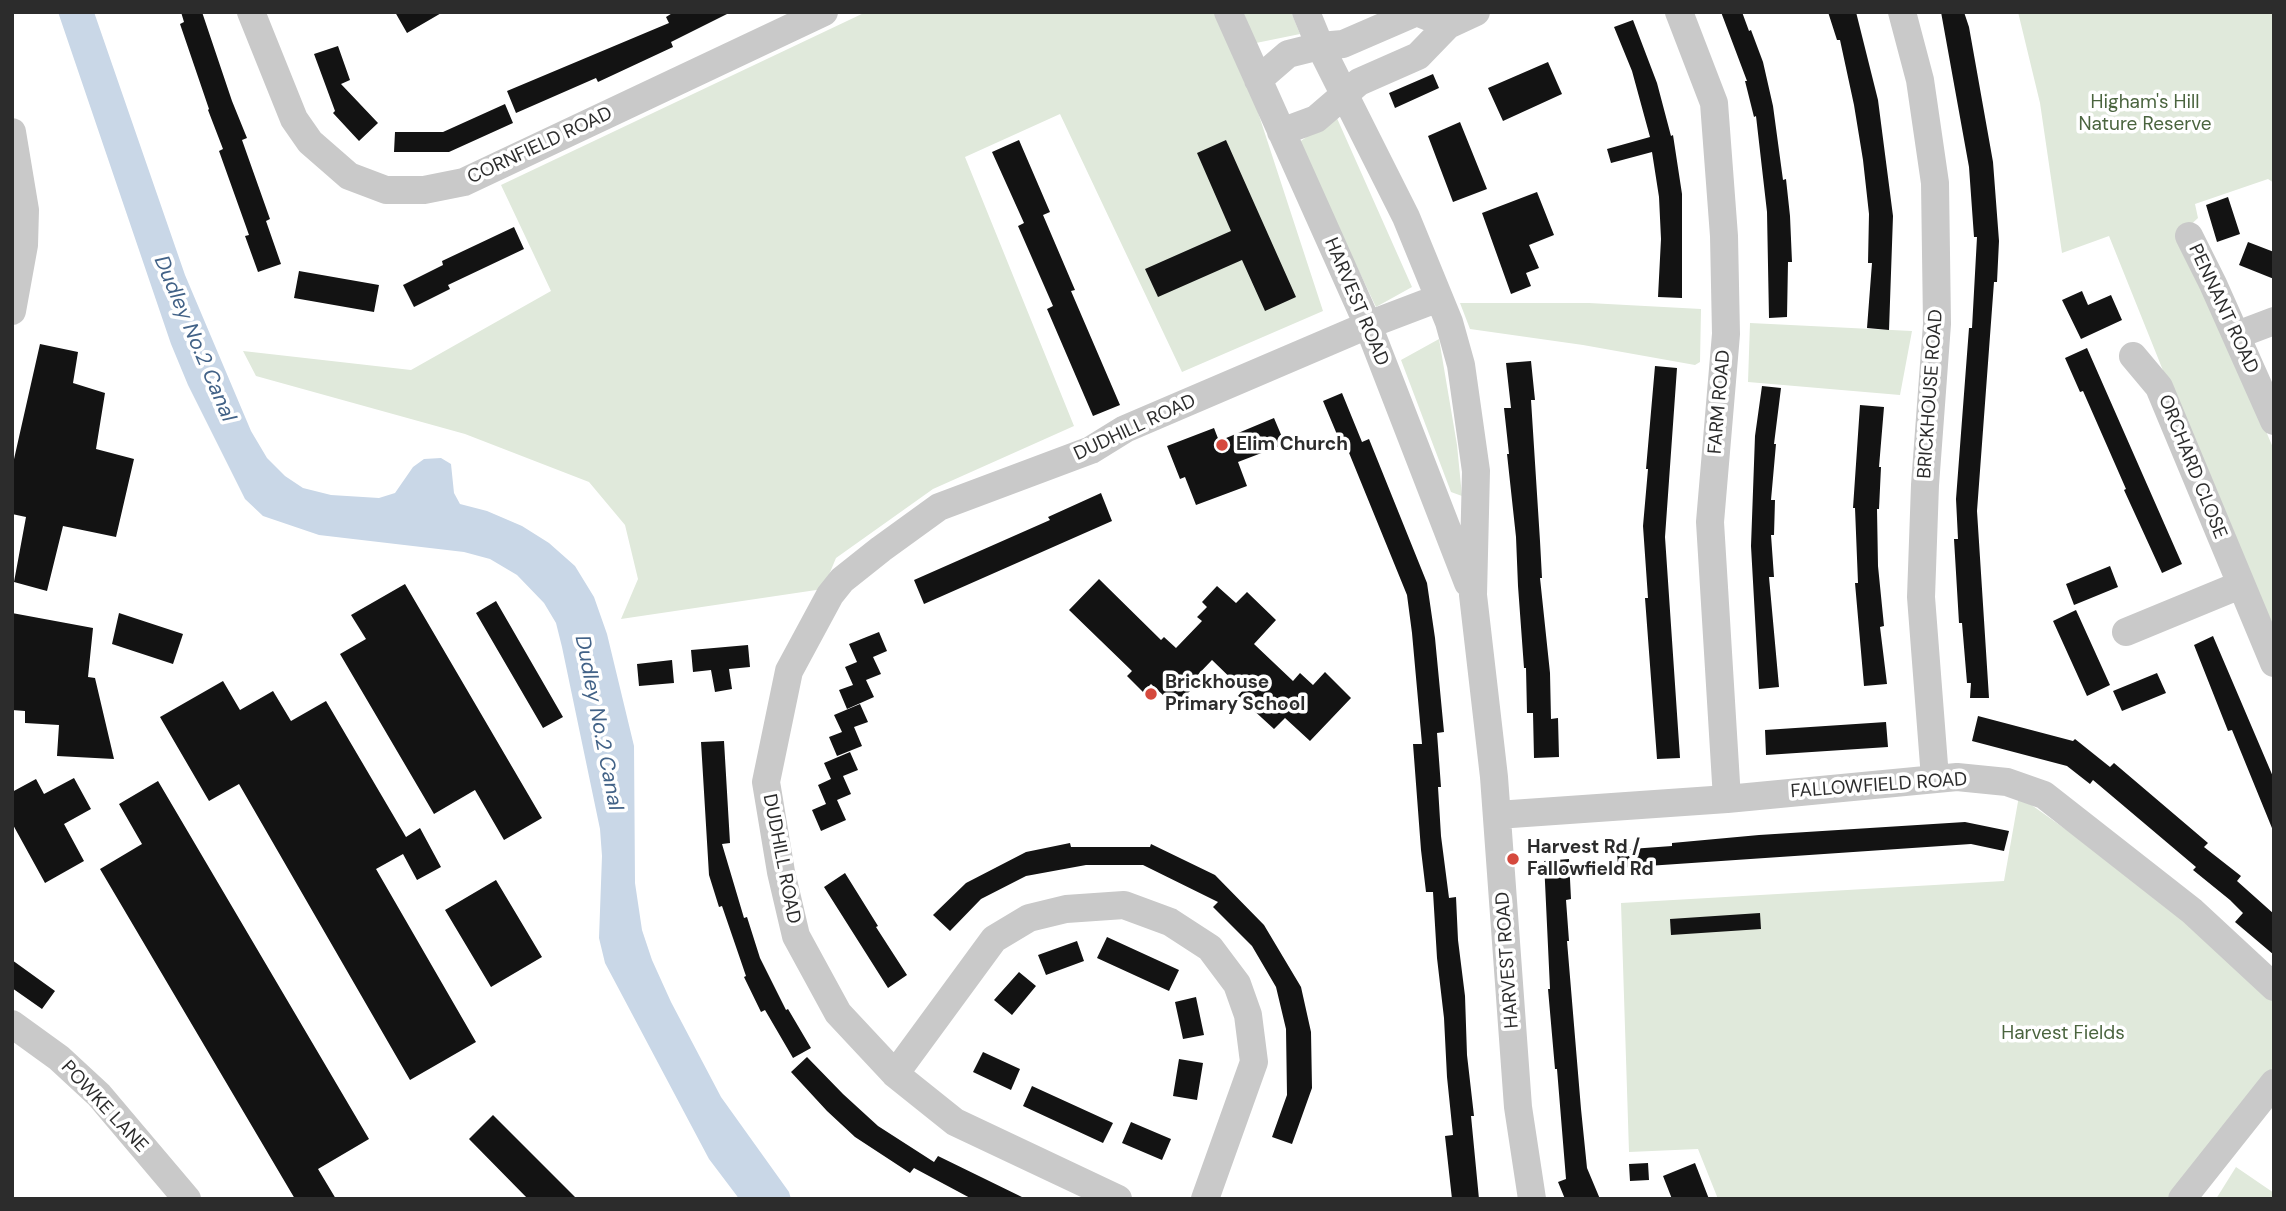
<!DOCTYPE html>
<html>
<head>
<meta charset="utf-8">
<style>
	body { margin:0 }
	#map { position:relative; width:2286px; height:1211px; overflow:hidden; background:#fff; font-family:"DM Sans",sans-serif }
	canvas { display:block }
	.frame { position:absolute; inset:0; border:14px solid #2c2c2c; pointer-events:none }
</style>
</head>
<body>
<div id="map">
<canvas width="2286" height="1211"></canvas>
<div class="frame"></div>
</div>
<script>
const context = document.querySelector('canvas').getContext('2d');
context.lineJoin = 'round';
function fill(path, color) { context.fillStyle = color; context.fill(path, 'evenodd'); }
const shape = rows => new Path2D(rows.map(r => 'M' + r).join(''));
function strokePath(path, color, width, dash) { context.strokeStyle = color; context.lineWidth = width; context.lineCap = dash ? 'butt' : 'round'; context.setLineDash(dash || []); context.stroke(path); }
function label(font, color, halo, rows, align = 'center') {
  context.font = font + ' "DM Sans",sans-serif'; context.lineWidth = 7; context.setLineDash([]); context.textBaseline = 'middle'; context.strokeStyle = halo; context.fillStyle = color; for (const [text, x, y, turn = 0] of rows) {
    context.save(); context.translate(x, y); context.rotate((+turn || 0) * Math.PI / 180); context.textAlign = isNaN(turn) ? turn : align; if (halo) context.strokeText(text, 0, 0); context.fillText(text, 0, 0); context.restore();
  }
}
fill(shape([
	[866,12,1223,12,1234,39,1323,311,1182,372,1060,114,965,157,1074,426,933,489,836,558,823,589,621,619,638,579,625,525,589,482,465,434,256,376,243,351,411,370,551,291,501,185],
	[1243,12,1291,12,1300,34,1256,43],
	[2018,12,2274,12,2274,183,2268,179,2195,204,2198,218,2185,230,2186,243,2274,450,2274,633,2213,495,2109,236,2062,253,2040,103],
	[1336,116,1412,287,1376,307,1298,143],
	[1460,303,1589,303,1701,309,1700,362,1695,365,1583,345,1470,329],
	[1750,323,1912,331,1900,395,1748,382],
	[1439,339,1457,445,1462,496,1451,492,1401,360],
	[2019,796,2145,886,2274,996,2274,1066,2170,1199,1718,1199,1698,1149,1629,1152,1621,903,2004,881],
	[2236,1167,2274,1193,2274,1199,2216,1199]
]), '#e0e9db');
fill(shape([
	[58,12,94,12,185,275,251,431,267,458,285,476,303,488,331,495,379,498,395,493,413,467,424,459,441,458,451,464,454,493,460,504,487,511,522,526,549,543,575,566,594,597,607,634,634,746,635,883,642,930,652,960,671,1002,721,1097,789,1192,791,1199,739,1199,737,1196,709,1159,605,963,599,938,602,856,600,829,562,647,556,623,544,603,517,575,490,559,464,552,319,535,263,516,245,499,188,385,171,344]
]), '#c9d7e7');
fill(shape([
	[181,12,202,12,232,101,247,138,242,140,270,219,266,221,281,264,258,272,245,236,249,235,219,151,223,149,208,110,209,109,180,24,184,22],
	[395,12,443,12,407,33],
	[674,12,731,12,671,42,673,47,598,82,596,78,516,113,507,91,669,23,666,17],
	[1721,12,1742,12,1749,31,1751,30,1763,62,1773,106,1783,180,1786,179,1790,216,1792,262,1788,262,1787,317,1769,318,1767,212,1756,116,1754,117,1745,81,1747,81],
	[1828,12,1856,12,1878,100,1893,216,1889,330,1867,328,1872,263,1868,263,1869,214,1863,160,1854,105,1840,40,1837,40],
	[1941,12,1964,12,1969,27,1993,162,1999,241,1997,282,1994,282,1977,511,1989,698,1970,698,1971,683,1967,683,1962,623,1959,623,1954,539,1958,539,1956,499,1969,328,1972,328,1977,237,1974,237,1969,167],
	[1633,20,1657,83,1671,136,1673,135,1682,194,1682,298,1658,297,1661,239,1659,197,1652,152,1611,163,1607,149,1650,137,1632,71,1614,27],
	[338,46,350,80,341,84,378,123,359,141,333,113,335,111,314,54],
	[1548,62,1562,94,1503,121,1488,88],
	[1433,74,1439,88,1395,108,1389,93],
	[505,104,513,123,449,152,394,152,395,132,443,132],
	[1460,122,1487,189,1453,202,1428,136],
	[1019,140,1050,212,1043,215,1075,290,1071,291,1120,405,1093,416,1047,309,1053,306,1018,226,1024,223,992,152],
	[1226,140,1296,297,1265,311,1242,260,1158,297,1145,269,1231,231,1197,153],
	[1537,192,1554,235,1529,245,1539,268,1526,273,1531,286,1511,294,1482,213],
	[2228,197,2240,234,2217,242,2206,205],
	[514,227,524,249,448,285,450,289,414,307,403,285,443,265,442,261],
	[2248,242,2274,252,2274,279,2239,265],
	[299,271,379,285,374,312,294,298],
	[2082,291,2088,305,2111,295,2122,320,2081,339,2062,300],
	[40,344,78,352,73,383,105,393,96,449,134,459,116,537,63,526,47,591,14,582,26,517,12,514,12,468],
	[2087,348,2182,564,2162,573,2124,490,2126,489,2083,391,2080,392,2065,358],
	[1531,361,1535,400,1531,400,1540,541,1542,578,1540,578,1550,673,1551,719,1558,718,1559,757,1534,758,1533,713,1527,713,1526,668,1524,668,1518,586,1516,537,1507,454,1509,454,1504,408,1511,408,1506,363],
	[1655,366,1677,368,1665,537,1680,758,1657,759,1645,598,1648,598,1643,526,1648,469,1646,469],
	[1762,386,1781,388,1774,444,1776,444,1771,500,1775,500,1774,535,1771,535,1774,577,1769,577,1779,687,1759,689,1751,546,1755,436],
	[1342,393,1362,442,1369,439,1427,583,1435,638,1444,732,1437,733,1441,787,1438,787,1441,836,1449,898,1456,897,1458,940,1465,996,1467,1055,1474,1116,1471,1116,1479,1199,1452,1199,1445,1136,1453,1135,1447,1077,1444,1018,1437,958,1433,892,1426,892,1421,850,1413,744,1422,744,1412,633,1407,595,1345,443,1341,444,1323,401],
	[1860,405,1884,407,1879,467,1881,467,1879,509,1877,509,1878,566,1884,626,1880,627,1887,684,1864,686,1855,583,1858,583,1855,508,1853,508],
	[1274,418,1285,444,1238,462,1247,486,1196,505,1185,477,1180,479,1167,446,1214,428,1219,441],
	[1101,493,1112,521,924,604,914,580,1050,520,1048,517],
	[2110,566,2118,587,2074,605,2066,584],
	[1099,579,1161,640,1164,637,1176,648,1202,621,1197,617,1207,607,1202,602,1217,586,1236,603,1247,592,1276,620,1254,644,1293,681,1300,673,1313,685,1325,672,1351,698,1310,741,1285,718,1274,729,1238,696,1243,690,1212,660,1189,684,1193,688,1175,706,1151,684,1143,692,1127,676,1132,671,1069,610],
	[405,584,542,818,504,840,475,790,434,814,340,654,366,639,351,615],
	[496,601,563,717,543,728,476,613],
	[2076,610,2110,685,2087,696,2053,621],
	[12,613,93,628,88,677,95,678,114,759,57,756,59,725,25,723,25,711,12,710],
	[119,613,183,634,173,664,112,644],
	[879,632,887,651,873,657,881,674,866,680,874,697,847,709,839,690,853,685,845,667,857,662,849,644],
	[2213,636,2274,779,2274,833,2232,730,2228,731,2194,645],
	[748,645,750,667,729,669,732,689,715,692,711,670,693,672,691,650],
	[672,660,674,683,639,686,637,664],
	[2157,673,2166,693,2122,711,2113,691],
	[223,681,240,710,273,691,291,721,326,701,406,837,420,828,441,867,417,880,403,854,376,869,476,1042,410,1080,239,784,209,801,160,717],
	[860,704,868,722,854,727,862,746,837,756,829,737,842,732,834,715],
	[1978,716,2073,741,2075,739,2110,767,2114,763,2208,843,2204,847,2241,876,2237,881,2274,914,2274,955,2235,922,2243,913,2230,900,2193,870,2196,867,2093,780,2090,784,2067,766,1972,741],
	[1886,722,1888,747,1766,755,1765,730],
	[724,741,730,843,722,844,744,918,747,917,760,958,786,1010,788,1009,811,1048,793,1058,765,1010,761,1012,744,977,746,976,722,906,719,907,709,875,701,742],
	[850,752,858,770,843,776,851,794,837,800,846,820,821,831,812,810,826,804,818,785,831,779,824,763],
	[74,778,91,809,64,824,84,861,45,883,12,823,12,792,36,779,44,794],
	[158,781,369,1139,318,1169,336,1199,295,1199,100,869,142,844,119,804],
	[1965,822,2009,831,2004,851,1971,844,1618,868,1617,850,1672,846,1672,843,1759,835],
	[1070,843,1071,847,1150,847,1151,844,1215,875,1264,925,1301,987,1311,1032,1312,1088,1292,1144,1272,1137,1287,1095,1286,1029,1276,987,1252,946,1213,907,1218,902,1143,865,1086,865,1026,876,981,899,950,931,933,915,966,883,1026,852],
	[1569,859,1571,899,1566,900,1569,941,1567,941,1581,1109,1587,1168,1600,1199,1565,1199,1558,1182,1566,1179,1557,1069,1555,1069,1548,989,1550,989,1544,861],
	[845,873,878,926,876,927,907,975,888,988,824,887],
	[496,880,542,957,491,987,445,910],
	[1760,913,1761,929,1671,935,1670,919],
	[1107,937,1179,970,1169,991,1097,958],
	[1077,941,1084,961,1046,975,1038,955],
	[12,960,55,991,42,1009,12,988],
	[1019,972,1036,986,1012,1015,994,1000],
	[1196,997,1204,1035,1183,1039,1175,1002],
	[983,1052,1020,1069,1011,1090,973,1072],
	[807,1057,843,1094,878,1126,934,1162,938,1156,1026,1199,972,1199,914,1168,910,1173,855,1137,827,1111,791,1072],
	[1179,1059,1203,1063,1197,1100,1173,1096],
	[1032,1086,1113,1123,1103,1143,1023,1106],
	[493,1115,577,1199,528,1199,469,1139],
	[1131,1122,1171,1139,1162,1160,1122,1143],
	[1648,1163,1649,1180,1630,1181,1629,1164],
	[1695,1163,1709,1199,1672,1199,1663,1176]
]), '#131313');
strokePath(shape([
	[251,12,294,119,310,142,349,176,386,190,424,190,464,182,824,12],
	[1228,12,1368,325,1468,583],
	[1306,12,1320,46,1406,217,1449,322,1461,365,1476,471,1473,595,1494,777,1518,1107,1532,1199],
	[1679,12,1714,103,1724,236,1726,334,1710,522,1727,799],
	[1902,12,1920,80,1935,183,1937,324,1925,485,1921,597,1934,765,1937,779],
	[1258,80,1288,54,1320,46,1343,44,1417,12,1448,25],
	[12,132,25,210,24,245,12,311],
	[1281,132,1316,119,1359,82,1418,56,1448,25,1476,12],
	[2189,236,2213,284,2274,421],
	[2237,335,2274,321],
	[2133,356,2159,387,2274,663],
	[2126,632,2240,585],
	[1497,815,1727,799,1957,777,2007,782,2044,795,2192,911,2274,987],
	[12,1024,59,1058,99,1095,187,1199],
	[895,1074,994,939,1029,918,1066,909,1124,905,1170,922,1210,948,1237,984,1248,1015,1254,1062,1205,1199],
	[1118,1199,955,1122,895,1074,838,1013,796,936,781,872,766,782,789,671,830,595,842,580,881,549,939,507,1091,450,1125,429,1368,325,1439,298],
	[2182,1199,2274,1083]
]), '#c9c9c9', 28);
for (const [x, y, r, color] of [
	[1222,445,7,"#d5493d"],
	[1151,694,7,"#d5493d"],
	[1513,859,7,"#d5493d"]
]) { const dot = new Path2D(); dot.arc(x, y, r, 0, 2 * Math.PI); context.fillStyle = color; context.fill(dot); strokePath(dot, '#fff', 2.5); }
label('19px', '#4a643e', '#fff', [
	["Higham's Hill",2145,103],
	["Nature Reserve",2145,125],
	["Harvest Fields",2063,1034]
]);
label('19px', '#2c2c2c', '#fff', [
	["CORNFIELD ROAD",540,146,-25],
	["HARVEST ROAD",1356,302,67],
	["PENNANT ROAD",2223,309,65],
	["BRICKHOUSE ROAD",1931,394,-86],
	["FARM ROAD",1720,402,-85],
	["DUDHILL ROAD",1135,428,-25],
	["ORCHARD CLOSE",2192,467,68],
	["FALLOWFIELD ROAD",1879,786,-4],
	["DUDHILL ROAD",781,859,79],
	["HARVEST ROAD",1508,960,-94],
	["POWKE LANE",104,1107,47]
]);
label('bold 19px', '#2c2c2c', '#fff', [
	["Elim Church",1236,445],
	["Brickhouse",1165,683],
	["Primary School",1165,705],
	["Harvest Rd /",1527,848],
	["Fallowfield Rd",1527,870]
], 'left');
label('italic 21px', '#426287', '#fff', [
	["Dudley No.2 Canal",194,339,67],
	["Dudley No.2 Canal",598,723,79]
]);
</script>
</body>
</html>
